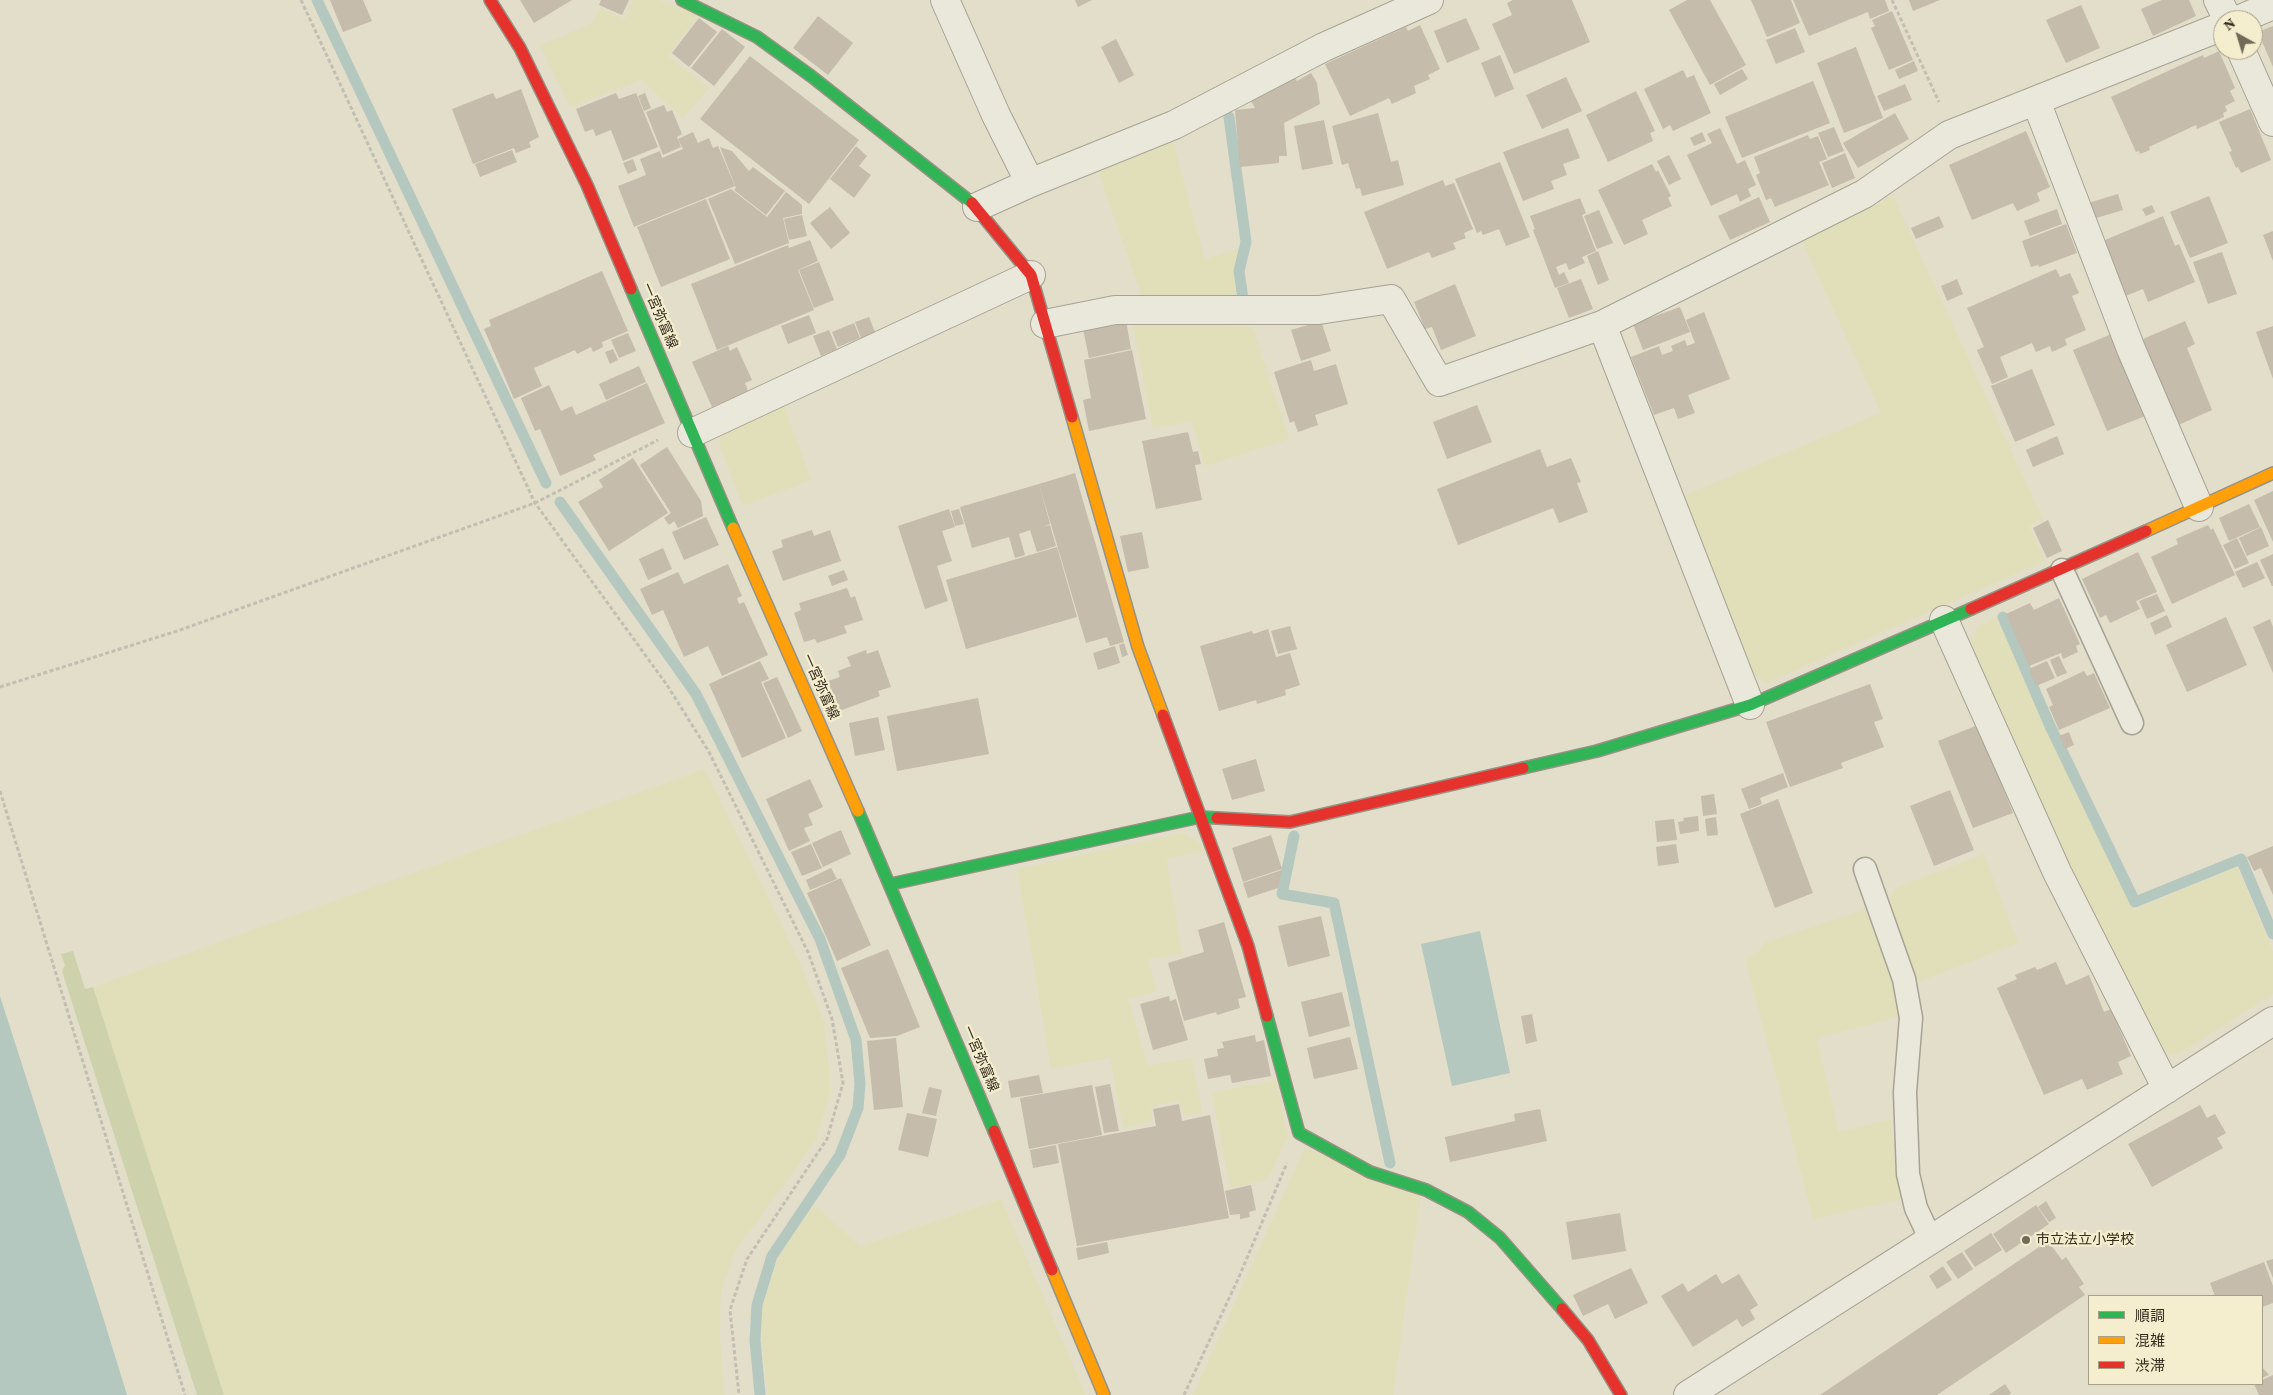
<!DOCTYPE html>
<html>
<head>
<meta charset="utf-8">
<style>
	body { margin:0 }
	#map { position:relative; width:2273px; height:1395px; overflow:hidden; background:#e2deca; font-family:"Source Serif 4","Noto Sans JP",serif }
	canvas { display:block }
	.legend { position:absolute; left:2088px; top:1295px; width:175px; height:90px; box-sizing:border-box; background:#f4eecf; border:1px solid #a7a087; margin:0; padding:6px 9px; list-style:none; font-size:15px; color:#342b1c }
	.legend li { display:flex; align-items:center; gap:10px; height:25px }
	.legend b { width:25px; border:1px solid #a7a087 }
	.north { position:absolute; left:2213px; top:10px; width:50px; height:50px; box-sizing:border-box; background:#f4eecf; border:1px solid #a7a087; border-radius:50%; rotate:321deg; font-size:14px; font-weight:700; line-height:20px; text-align:center; color:#342b1c }
	.north::after { content:''; display:block; margin:auto; width:18px; height:22px; background:#716a59; clip-path:polygon(50% 0,100% 100%,50% 72%,0 100%) }
</style>
</head>
<body>
<div id="map">
<canvas width="2273" height="1395"></canvas>
<ul class="legend">
<li><b style="height:6px;background:#30b455"></b>順調</li>
<li><b style="height:6px;background:#ff9f0a"></b>混雑</li>
<li><b style="height:6px;background:#e5322d"></b>渋滞</li>
</ul>
<div class="north">N</div>
</div>
<script>
const context = document.querySelector('canvas').getContext('2d');
context.lineJoin = 'round';
function fill(path, color) { context.fillStyle = color; context.fill(path, 'evenodd'); }
const shape = rows => new Path2D(rows.map(r => 'M' + r).join(''));
function strokePath(path, color, width, dash) { context.strokeStyle = color; context.lineWidth = width; context.lineCap = dash ? 'butt' : 'round'; context.setLineDash(dash || []); context.stroke(path); }
function label(font, color, halo, rows, align = 'center') {
  context.font = font + ' "Source Serif 4","Noto Sans JP",serif'; context.lineWidth = 4.5; context.setLineDash([]); context.textBaseline = 'middle'; context.strokeStyle = halo; context.fillStyle = color; for (const [text, x, y, turn = 0] of rows) {
    context.save(); context.translate(x, y); context.rotate((+turn || 0) * Math.PI / 180); context.textAlign = isNaN(turn) ? turn : align; if (halo) context.strokeText(text, 0, 0); context.fillText(text, 0, 0); context.restore();
  }
}
fill(shape([
	[633,0,658,0,699,14,668,56,710,88,683,118,641,80,570,107,540,46,592,23,600,8,625,19],
	[1173,142,1205,259,1238,249,1234,273,1237,302,1142,298,1097,168],
	[1893,196,2043,519,2029,526,2045,561,1766,683,1748,671,1680,497,1881,413,1802,241],
	[1132,319,1253,327,1289,439,1205,466,1191,421,1153,429],
	[784,405,811,480,743,506,719,444,723,432],
	[1997,617,2045,727,2134,910,2237,867,2273,951,2273,994,2177,1055,2158,1052,2069,871,1967,646,1979,626],
	[705,769,799,961,824,1021,831,1090,817,1139,736,1250,721,1291,720,1340,725,1395,224,1395,93,987],
	[1183,833,1202,845,1206,851,1166,858,1182,954,1148,959,1157,991,1128,999,1148,1066,1192,1058,1202,1113,1184,1116,1180,1101,1150,1106,1153,1122,1123,1128,1110,1058,1051,1069,1017,869],
	[1984,854,2018,943,1914,984,1887,907,1895,888],
	[1870,908,1895,986,1899,1017,1817,1038,1839,1132,1891,1119,1896,1172,1903,1199,1813,1219,1745,958,1757,954,1764,943],
	[1276,1080,1288,1136,1268,1180,1230,1188,1212,1093],
	[1305,1147,1421,1196,1393,1395,1193,1395],
	[1001,1199,1086,1395,768,1395,762,1343,762,1307,779,1256,814,1205,860,1246]
]), '#e1dfba');
fill(shape([
	[73,951,85,989,93,987,224,1395,197,1395,62,971,65,965,61,954]
]), '#cdd2ac');
fill(shape([
	[1480,931,1510,1073,1452,1086,1421,944],
	[0,996,103,1317,127,1395,0,1395]
]), '#b5c8bf');
strokePath(shape([
	[317,0,546,483],
	[1229,117,1246,242,1239,271,1243,299],
	[560,502,696,694,820,939,856,1040,860,1084,858,1108,840,1155,772,1256,757,1305,755,1340,760,1395],
	[2003,617,2050,726,2135,902,2241,859,2273,934],
	[1294,836,1282,894,1334,903,1390,1163]
]), '#b5c8bf', 11);
fill(shape([
	[330,0,363,0,372,21,343,32],
	[520,0,572,0,534,23],
	[601,0,629,0,622,15,599,5],
	[1075,0,1092,0,1078,7],
	[1513,0,1572,0,1590,42,1514,74,1492,24,1512,15,1507,3],
	[1687,0,1710,0,1746,65,1710,85,1669,10],
	[1751,0,1791,0,1800,23,1767,37],
	[1793,0,1885,0,1889,11,1870,19,1868,12,1809,36],
	[1909,0,1940,0,1913,11],
	[2162,0,2189,0,2196,16,2153,36,2141,9],
	[2081,5,2100,48,2066,63,2046,20],
	[1892,11,1913,60,1889,70,1871,28,1875,26,1872,20],
	[818,16,853,43,828,75,793,48],
	[699,18,717,32,689,67,672,53],
	[1466,18,1480,49,1447,63,1434,31],
	[1420,25,1440,69,1428,75,1430,79,1414,86,1416,93,1392,104,1389,98,1350,116,1325,64,1406,27,1408,31],
	[2273,26,2273,67,2258,32],
	[1795,28,1805,52,1776,64,1766,40],
	[722,29,745,47,714,86,691,68],
	[1116,39,1134,75,1119,83,1101,47],
	[1856,47,1883,118,1844,133,1817,63],
	[2219,51,2235,88,2230,91,2235,101,2225,106,2227,111,2223,113,2224,117,2197,129,2196,125,2149,147,2150,150,2140,154,2139,151,2136,152,2111,97,2203,55,2204,58],
	[1500,55,1514,89,1495,97,1481,63],
	[750,56,859,140,809,204,700,119],
	[1914,61,1918,71,1899,79,1895,70],
	[1742,69,1748,79,1720,95,1714,84],
	[1683,70,1687,78,1694,75,1711,113,1673,131,1670,125,1663,129,1644,89],
	[1311,73,1317,83,1320,104,1284,123,1287,156,1279,156,1279,163,1240,167,1235,110,1255,108,1251,101,1295,77,1297,81],
	[1566,77,1582,111,1542,129,1526,95],
	[1813,81,1830,123,1742,158,1725,117],
	[1905,84,1912,100,1884,111,1877,96],
	[521,89,539,137,529,142,531,147,516,153,514,148,473,164,452,109,493,93,496,99],
	[1636,91,1655,131,1650,133,1653,141,1608,162,1586,115],
	[616,93,619,99,636,93,658,147,623,161,611,130,596,136,593,129,585,132,576,109],
	[645,93,651,108,644,111,638,96],
	[664,105,667,112,672,110,682,134,677,137,681,147,663,155,646,112],
	[2250,109,2271,160,2241,173,2238,167,2236,168,2229,152,2232,151,2219,122],
	[1378,113,1391,162,1398,160,1404,185,1362,196,1360,188,1356,189,1348,163,1342,165,1332,126],
	[1895,113,1909,139,1858,168,1843,143],
	[1324,120,1333,164,1302,170,1294,126],
	[1834,127,1844,151,1828,157,1818,133],
	[1568,128,1580,158,1563,164,1567,175,1551,181,1554,189,1523,201,1503,152],
	[1720,128,1737,164,1745,160,1756,185,1748,189,1751,196,1740,202,1737,194,1711,206,1687,155,1712,143,1707,134],
	[2026,131,2050,187,2037,193,2040,201,2017,211,2013,203,1972,220,1949,165],
	[693,132,698,143,709,138,713,148,718,146,735,186,634,227,618,186,646,175,640,159,660,151,662,158,683,149,678,139],
	[1702,132,1706,141,1694,146,1690,138],
	[1808,135,1810,139,1818,136,1827,159,1819,162,1829,185,1775,207,1771,198,1766,200,1756,175,1760,173,1754,157],
	[856,146,867,156,859,166,871,175,854,198,830,179],
	[720,147,732,151,749,171,753,167,785,191,766,215,734,190,736,188],
	[512,150,517,162,480,177,475,164],
	[1845,153,1855,178,1832,188,1822,163],
	[1669,155,1681,179,1669,185,1657,161],
	[633,159,637,170,628,174,623,163],
	[1500,162,1530,237,1506,246,1499,229,1483,235,1481,231,1477,233,1455,179],
	[1652,164,1656,172,1658,170,1671,196,1668,198,1672,206,1642,220,1648,234,1624,245,1598,190],
	[1443,180,1445,186,1454,183,1473,229,1464,233,1466,238,1453,243,1456,249,1432,258,1429,252,1387,269,1364,212],
	[731,189,767,217,786,192,802,205,802,214,783,218,789,243,735,264,708,199],
	[2118,194,2123,210,2093,219,2088,203],
	[2209,196,2228,243,2190,258,2170,212],
	[1759,197,1770,222,1730,240,1718,216],
	[1580,198,1586,213,1582,215,1596,251,1582,257,1585,263,1569,270,1566,263,1556,267,1559,275,1564,272,1569,283,1555,288,1533,230,1535,229,1530,216],
	[706,199,730,259,661,287,637,227],
	[2152,205,2155,212,2146,216,2142,209],
	[830,207,850,233,831,249,810,223],
	[2057,209,2062,224,2030,236,2024,221],
	[1599,210,1613,243,1597,249,1584,216],
	[802,215,807,236,789,240,784,219],
	[1939,216,1944,227,1916,239,1911,228],
	[2163,216,2175,246,2179,244,2195,282,2148,302,2143,289,2123,297,2100,242],
	[2066,224,2077,253,2039,267,2038,265,2031,267,2022,241],
	[2273,231,2273,261,2263,235],
	[810,240,818,261,798,270,814,310,717,350,691,284,788,245,789,248],
	[1598,251,1609,280,1598,285,1587,256],
	[2222,252,2237,294,2208,304,2193,262],
	[819,262,834,300,814,308,799,270],
	[2056,269,2060,277,2070,273,2079,293,2072,296,2086,330,2065,339,2067,345,2052,352,2050,346,2036,352,2032,343,2000,357,2008,377,1992,384,1977,350,1984,347,1967,308],
	[602,271,628,331,602,342,603,347,593,352,591,347,577,354,575,350,534,368,542,386,514,399,484,329,491,326,489,320],
	[1581,279,1593,309,1569,318,1557,288],
	[1957,279,1963,294,1947,301,1941,286],
	[1455,284,1476,336,1441,350,1432,327,1425,329,1414,302],
	[1680,307,1690,332,1643,350,1633,324],
	[1704,312,1730,379,1688,395,1695,413,1678,419,1674,408,1654,415,1631,357,1659,346,1662,355,1673,351,1671,346,1685,340,1687,346,1695,343,1686,320],
	[809,315,816,333,788,344,781,326],
	[869,317,875,332,861,338,855,322],
	[1126,320,1131,349,1089,358,1083,329],
	[1321,321,1331,351,1301,361,1291,330],
	[2185,321,2195,344,2187,348,2212,410,2174,427,2148,364,2152,362,2143,339],
	[854,323,860,338,838,347,832,332],
	[2273,326,2273,379,2256,332],
	[829,330,837,349,821,356,813,336],
	[628,333,636,351,619,358,611,340],
	[2114,333,2148,415,2107,431,2073,350],
	[728,346,730,351,737,347,752,380,745,383,748,391,712,407,692,362],
	[613,349,618,360,610,364,605,352],
	[1132,350,1146,419,1089,431,1083,400,1091,398,1084,360],
	[1311,360,1314,371,1336,364,1348,404,1315,415,1318,425,1298,432,1294,421,1290,423,1274,372],
	[639,366,646,382,606,400,599,384],
	[2032,369,2055,425,2015,442,1991,386],
	[647,383,665,423,593,455,596,460,560,476,540,429,535,431,521,398,549,385,561,411,572,406,576,415],
	[1477,405,1492,442,1447,459,1433,422],
	[1188,432,1193,452,1198,451,1201,464,1195,465,1202,500,1156,509,1142,441],
	[2057,436,2064,454,2033,467,2026,450],
	[667,447,701,501,703,516,678,528,674,521,669,525,664,518,671,513,640,465],
	[1540,449,1547,467,1571,458,1581,482,1577,483,1588,512,1559,523,1553,508,1458,545,1437,489],
	[633,458,668,513,609,551,578,502,603,487,599,480],
	[1075,473,1124,642,1110,646,1107,637,1086,643,1039,484],
	[1039,484,1050,524,1043,527,1050,525,1056,546,1037,552,1030,530,1019,534,1025,555,1015,558,1009,537,972,548,960,507],
	[2273,491,2273,542,2254,500],
	[2249,504,2260,527,2229,541,2219,518],
	[949,509,955,527,942,531,952,561,937,566,948,601,925,609,898,526],
	[959,509,964,524,955,526,951,511],
	[706,517,719,545,684,560,672,532],
	[2048,520,2062,551,2047,558,2033,528],
	[2208,525,2211,530,2213,528,2235,575,2172,604,2151,557,2178,544,2176,539],
	[2261,527,2269,546,2247,556,2239,538],
	[812,530,814,536,830,530,841,561,783,581,772,551,783,547,781,540],
	[1142,532,1149,568,1128,572,1120,536],
	[2237,538,2249,563,2235,569,2223,545],
	[1057,547,1077,617,966,649,946,580],
	[663,548,672,569,648,580,639,559],
	[2138,552,2157,592,2136,601,2140,609,2110,623,2106,615,2100,618,2082,579],
	[2273,554,2273,586,2272,586,2260,560],
	[2257,562,2265,578,2243,588,2235,572],
	[728,564,742,596,737,598,739,604,744,602,768,655,722,676,708,646,684,657,663,610,652,615,640,589,678,572,684,584],
	[844,570,848,580,832,586,828,576],
	[847,588,851,598,855,596,863,620,844,626,847,633,817,643,815,639,804,642,794,613,801,610,799,603],
	[2157,594,2165,611,2147,619,2139,601],
	[2059,598,2080,644,2076,646,2078,652,2063,659,2061,653,2029,666,2006,614,2030,603,2034,610],
	[2167,615,2172,627,2155,635,2150,623],
	[2226,617,2247,665,2187,692,2166,645],
	[2270,619,2273,627,2273,673,2253,627],
	[1290,626,1297,649,1278,654,1271,631],
	[1268,629,1276,657,1290,653,1300,685,1285,690,1286,695,1257,704,1256,700,1219,711,1200,646,1252,631,1253,634],
	[1124,643,1128,655,1122,657,1119,645],
	[1115,646,1120,663,1098,670,1093,653],
	[866,650,867,654,878,650,891,687,878,691,880,696,839,711,828,681,840,677,838,671,851,666,847,657],
	[2059,656,2067,673,2057,677,2050,660],
	[760,661,769,679,761,682,786,738,742,758,709,684],
	[2047,661,2055,678,2036,686,2029,669],
	[2084,671,2087,676,2094,673,2110,708,2059,730,2049,707,2053,705,2046,689],
	[777,677,802,731,788,738,763,683],
	[1870,684,1883,719,1874,722,1884,747,1841,763,1843,768,1790,787,1766,722],
	[978,698,989,754,897,771,887,716],
	[878,717,885,750,855,756,849,723],
	[1978,725,2013,813,1973,828,1938,741],
	[2069,732,2074,745,2065,749,2059,736],
	[1256,759,1265,791,1232,800,1222,769],
	[1783,773,1788,787,1760,798,1762,804,1749,809,1741,789],
	[810,779,823,807,808,814,813,825,804,828,810,841,789,851,766,799],
	[1950,790,1974,850,1934,866,1910,806],
	[1714,794,1717,814,1703,816,1701,796],
	[1778,799,1813,893,1775,908,1740,814],
	[1698,816,1699,831,1680,834,1678,822,1684,821,1683,818],
	[1716,817,1718,835,1707,836,1705,819],
	[1674,819,1677,840,1657,842,1655,821],
	[841,830,851,854,823,867,812,843],
	[1271,835,1282,869,1243,882,1232,848],
	[811,844,822,868,802,876,791,852],
	[1676,844,1679,863,1658,866,1656,847],
	[2273,846,2273,895,2261,868,2254,871,2247,857],
	[831,868,837,879,810,890,806,880],
	[1282,870,1278,888,1248,898,1243,883],
	[841,878,871,945,837,961,807,893],
	[1321,916,1330,956,1288,967,1278,926],
	[1224,922,1246,997,1238,999,1240,1008,1217,1015,1216,1012,1184,1021,1168,963,1204,952,1198,930],
	[888,949,920,1027,897,1036,870,1038,841,968],
	[2056,962,2066,985,2089,975,2104,1012,2111,1009,2131,1056,2118,1062,2123,1074,2087,1090,2082,1079,2044,1095,1997,988,2017,979,2015,975,2035,967,2037,970],
	[1342,992,1350,1026,1309,1037,1301,1002],
	[1169,996,1170,1001,1176,999,1188,1040,1153,1050,1140,1004],
	[1532,1014,1537,1041,1526,1044,1521,1016],
	[1255,1035,1256,1042,1264,1040,1271,1076,1232,1083,1230,1075,1208,1079,1204,1059,1218,1056,1217,1049,1224,1048,1222,1042],
	[1350,1037,1358,1069,1314,1079,1307,1048],
	[896,1038,903,1107,874,1110,867,1041],
	[1039,1075,1043,1093,1011,1098,1008,1081],
	[1110,1084,1119,1131,1104,1133,1095,1087],
	[1092,1085,1102,1135,1029,1149,1020,1098],
	[929,1087,942,1090,936,1116,922,1113],
	[1179,1104,1182,1121,1210,1115,1229,1218,1077,1246,1058,1144,1156,1126,1153,1109],
	[2200,1105,2207,1118,2215,1114,2226,1133,2217,1138,2223,1148,2152,1187,2128,1144],
	[1540,1109,1547,1141,1450,1162,1445,1137,1515,1121,1514,1114],
	[907,1113,937,1119,928,1157,898,1150],
	[1056,1145,1059,1163,1033,1168,1030,1150],
	[1251,1185,1256,1210,1249,1212,1250,1217,1240,1219,1240,1214,1230,1215,1225,1191],
	[2046,1201,2056,1218,2049,1222,2038,1207],
	[2036,1205,2049,1224,2006,1253,1993,1234],
	[1620,1213,1626,1251,1572,1260,1566,1222],
	[1991,1233,2002,1250,1975,1267,1964,1251],
	[2048,1241,2062,1260,2066,1257,2084,1284,2079,1287,2085,1295,1937,1395,1820,1395],
	[1107,1242,1109,1253,1078,1260,1076,1248],
	[1962,1252,1973,1269,1958,1279,1946,1262],
	[2273,1259,2273,1278,2266,1261],
	[2264,1262,2273,1286,2273,1303,2262,1307,2262,1296,2215,1296,2210,1283],
	[1943,1266,1952,1280,1937,1289,1929,1276],
	[1631,1268,1648,1303,1615,1319,1608,1304,1583,1316,1573,1295],
	[1716,1274,1722,1284,1739,1274,1758,1305,1750,1310,1755,1319,1742,1327,1737,1319,1693,1347,1661,1296,1683,1283,1688,1292],
	[2262,1367,2269,1375,2262,1378],
	[2273,1375,2273,1395,2259,1395,2254,1384,2262,1384,2262,1380],
	[2005,1384,2011,1393,2009,1395,1989,1395]
]), '#c5bcab');
const lane = shape([
	[2062,570,2132,723],
	[1865,869,1904,979,1911,1018,1905,1092,1908,1174,1916,1208,1931,1240]
]);
const street = shape([
	[945,0,996,115,1030,183],
	[2218,0,2228,20],
	[2238,20,2273,5],
	[2241,50,2273,122],
	[2036,101,2131,349,2199,507],
	[977,207,1030,183,1174,125,1324,47,1429,0],
	[1045,324,1115,310,1319,310,1391,299,1439,382,1602,325,1864,194,1949,135,2223,26],
	[1602,325,1750,705],
	[692,433,1031,275],
	[1944,620,2057,872,2167,1089],
	[1688,1395,2273,1021]
]);
const fast = shape([
	[682,0,757,37,811,76,972,203],
	[631,289,733,528],
	[1523,768,1597,751,1750,705,1971,609],
	[858,811,994,1131],
	[891,884,1200,817,1217,818],
	[1267,1016,1299,1133,1370,1172,1426,1190,1468,1212,1500,1238,1562,1309]
]);
const slow = shape([
	[1072,417,1138,647,1163,715],
	[733,528,858,811],
	[2146,531,2273,473],
	[1052,1270,1104,1395]
]);
const jam = shape([
	[490,0,520,48,587,185,631,289],
	[972,203,1031,275,1072,417],
	[1971,609,2146,531],
	[1163,715,1248,946,1267,1016],
	[1217,818,1290,822,1523,768],
	[994,1131,1052,1270],
	[1562,1309,1588,1340,1621,1395]
]);
strokePath(lane, '#a7a293', 25);
strokePath(street, '#a7a293', 30);
strokePath(fast, '#969284', 14);
strokePath(slow, '#969284', 14);
strokePath(jam, '#969284', 14);
strokePath(shape([
	[301,0,535,503,667,685,709,752,808,952,832,1019,843,1083,827,1139,747,1259,730,1310,739,1395],
	[1892,0,1939,102],
	[0,687,180,630,535,503,658,440],
	[0,791,185,1395],
	[1184,1395,1239,1277,1287,1163]
]), '#c2beb2', 3, [4, 2.5]);
strokePath(lane, '#eae7db', 22);
strokePath(street, '#eae7db', 28);
strokePath(fast, '#30b455', 11);
strokePath(slow, '#ff9f0a', 11);
strokePath(jam, '#e5322d', 11);
for (const [x, y, r, color] of [
	[2026,1240,5,"#716a59"]
]) { const dot = new Path2D(); dot.arc(x, y, r, 0, 2 * Math.PI); context.fillStyle = color; context.fill(dot); strokePath(dot, '#f4eecf', 2); }
label('14px', '#342b1c', '#f4eecf', [
	["一宮弥富線",659,316,67],
	["一宮弥富線",820,687,66],
	["一宮弥富線",980,1059,67]
]);
label('14px', '#342b1c', '#f4eecf', [
	["市立法立小学校",2036,1240]
], 'left');
</script>
</body>
</html>
